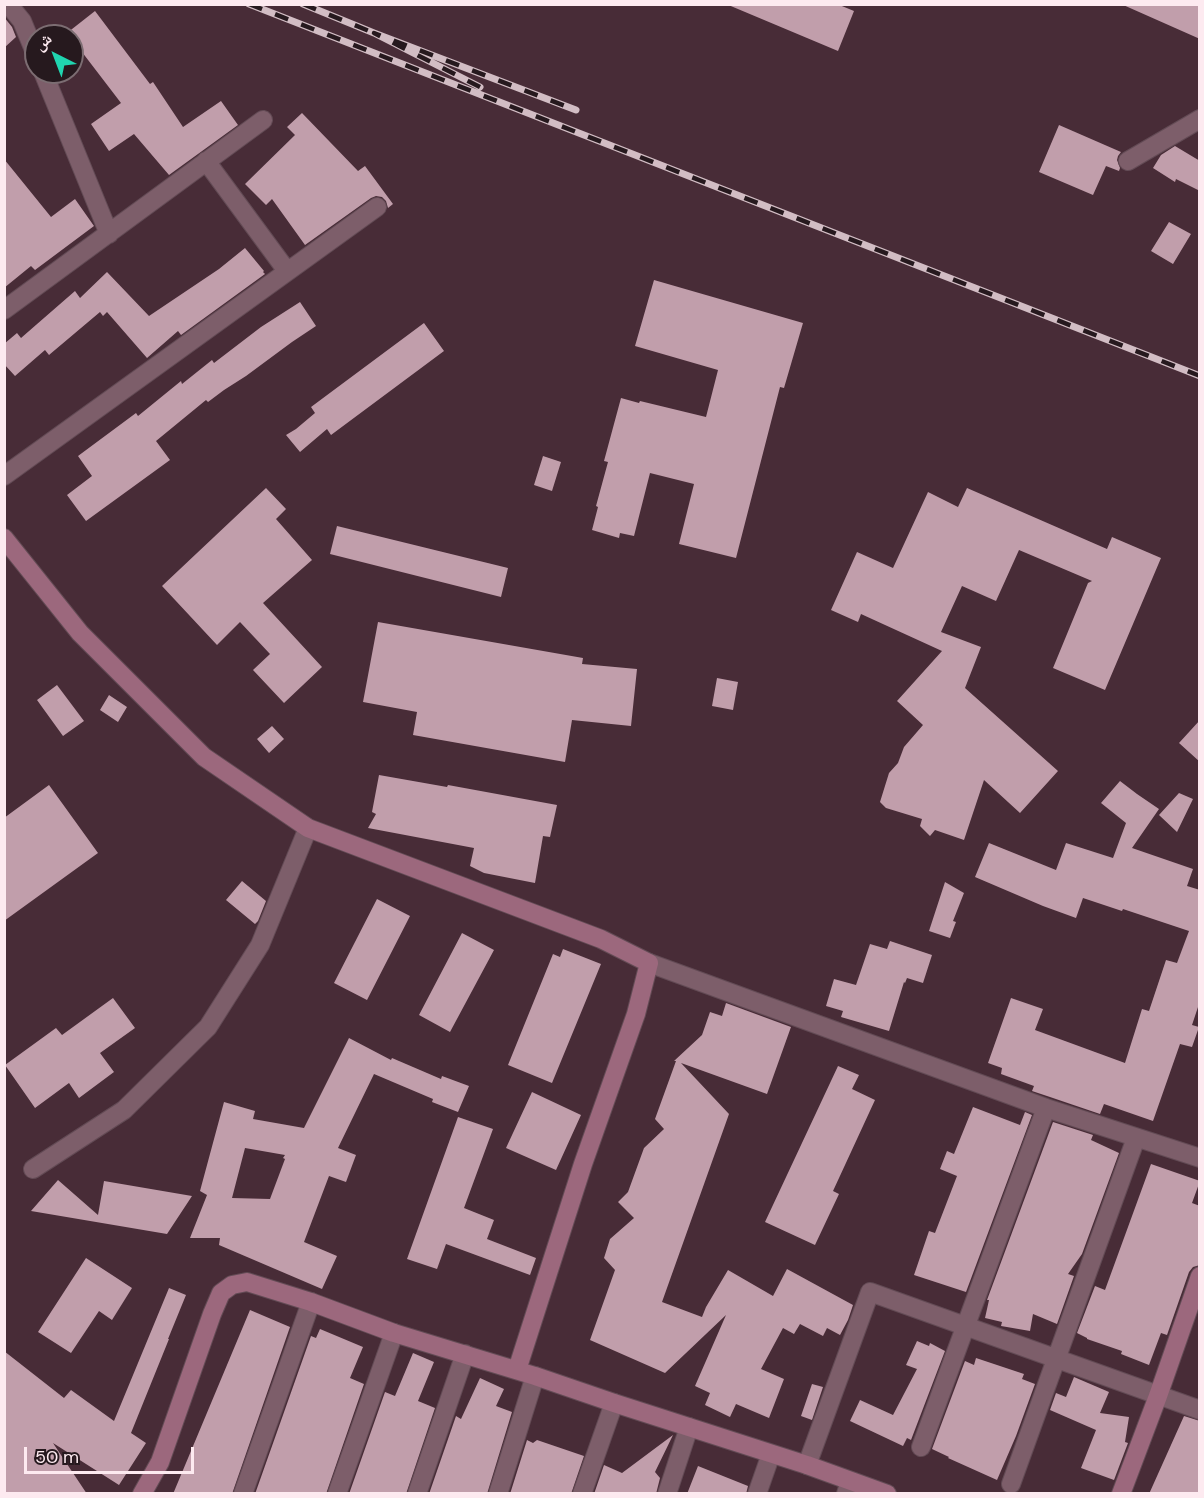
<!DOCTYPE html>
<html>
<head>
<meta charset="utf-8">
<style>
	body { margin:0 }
	#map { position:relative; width:1204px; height:1498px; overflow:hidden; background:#482c37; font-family:"DM Sans","Noto Naskh Arabic",sans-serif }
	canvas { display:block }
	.frame { position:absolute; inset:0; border:6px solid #fdeaf0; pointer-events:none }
	.north { position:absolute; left:24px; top:24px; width:60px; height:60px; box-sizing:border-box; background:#26191e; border:2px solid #7c6d72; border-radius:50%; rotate:318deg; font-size:16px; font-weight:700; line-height:24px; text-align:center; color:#fdeaf0 }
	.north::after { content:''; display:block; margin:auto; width:21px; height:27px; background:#20d5b0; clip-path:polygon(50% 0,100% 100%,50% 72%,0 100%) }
	.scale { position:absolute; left:24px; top:1447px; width:170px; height:27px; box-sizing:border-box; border:3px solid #fdeaf0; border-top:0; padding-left:8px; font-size:18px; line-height:21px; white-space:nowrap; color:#fdeaf0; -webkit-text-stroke:4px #26191e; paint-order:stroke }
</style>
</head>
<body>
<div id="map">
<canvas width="1204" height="1498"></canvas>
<div class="frame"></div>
<div class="north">ش</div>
<div class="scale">50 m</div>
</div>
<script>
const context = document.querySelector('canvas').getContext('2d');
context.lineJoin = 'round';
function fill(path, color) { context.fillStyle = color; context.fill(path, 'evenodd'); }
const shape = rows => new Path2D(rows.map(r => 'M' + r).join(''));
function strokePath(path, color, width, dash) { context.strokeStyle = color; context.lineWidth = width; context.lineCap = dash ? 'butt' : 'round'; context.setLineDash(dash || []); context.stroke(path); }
fill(shape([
	[726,4,837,4,854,11,838,51],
	[1121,4,1200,4,1200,39],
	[95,11,150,84,153,82,183,127,221,101,238,125,169,175,134,134,109,151,91,124,121,103,72,39,72,36,70,36,67,33],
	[4,17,12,27,16,37,4,48],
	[302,113,358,171,365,166,393,204,388,208,386,201,382,197,376,196,371,198,305,245,272,199,266,205,245,184,295,135,287,127],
	[1059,125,1121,152,1118,156,1117,160,1120,168,1119,171,1106,166,1093,195,1039,172],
	[1175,146,1200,161,1200,191,1176,179,1175,182,1153,168,1161,155],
	[4,159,51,217,75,199,94,226,35,270,31,266,4,288],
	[1169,222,1191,234,1173,264,1151,251],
	[245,248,264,271,263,272,265,274,181,335,178,331,147,358,107,312,103,316,100,312,49,355,45,350,15,376,4,364,4,344,17,333,21,338,75,291,80,298,107,272,149,316,219,269],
	[654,280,803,323,784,388,780,387,736,558,679,544,694,484,650,473,634,536,620,533,619,538,592,530,598,507,596,506,608,462,604,461,621,398,639,403,640,401,706,417,718,370,635,346],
	[300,302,316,326,292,342,246,376,224,390,208,402,206,400,156,441,170,460,86,521,67,495,92,476,78,456,136,413,138,416,181,381,182,384,212,360,214,363,261,327],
	[424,323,444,351,331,435,327,429,300,452,286,435,296,429,315,413,311,407],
	[543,456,561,462,552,491,534,485],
	[266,488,286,509,276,519,312,560,263,603,322,667,284,703,253,670,270,654,240,622,217,645,162,586],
	[967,488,1107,549,1112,537,1161,558,1105,690,1053,668,1088,583,1092,581,1019,550,996,601,962,586,941,632,981,647,965,688,1058,771,1020,813,984,780,964,840,935,830,930,836,920,826,922,819,886,808,880,802,889,773,898,763,904,747,923,725,897,701,942,651,861,614,858,622,831,610,857,552,893,568,928,492,958,507],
	[337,526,508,568,501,597,330,554],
	[378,622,583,658,582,664,637,669,631,726,572,720,565,762,413,735,417,712,363,702],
	[717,678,738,682,733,710,712,706],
	[57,685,84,721,63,736,37,700],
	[109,695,127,707,118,722,100,710],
	[1200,720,1200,762,1179,743],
	[272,726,284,739,269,753,257,739],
	[379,775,447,787,448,785,557,805,550,837,543,836,535,883,484,873,470,866,474,848,368,828,376,814,372,812],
	[1120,781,1137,794,1159,809,1132,848,1193,869,1187,886,1200,890,1200,1001,1192,1025,1199,1027,1192,1047,1180,1044,1153,1121,1104,1104,1100,1114,1050,1097,1032,1091,1034,1086,1001,1074,1002,1068,988,1063,1011,998,1043,1009,1035,1030,1125,1063,1142,1009,1149,1011,1166,960,1177,963,1189,931,1123,909,1122,911,1083,898,1076,918,1043,906,975,877,989,843,1056,870,1066,843,1113,858,1126,823,1101,803],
	[49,785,98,853,4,921,4,818],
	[1179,793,1193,799,1177,832,1159,815],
	[242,881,266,901,258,921,255,924,226,900],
	[945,882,964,893,953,921,956,922,950,938,929,931],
	[377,899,410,916,367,1000,334,983],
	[462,933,494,950,450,1032,419,1015],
	[890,941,932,955,923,983,907,978,905,983,904,982,889,1031,841,1017,843,1011,826,1006,834,979,856,985,870,944,887,949],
	[563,949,601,964,552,1083,508,1065,553,954,560,957],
	[113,998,135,1028,100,1053,114,1072,79,1098,69,1083,35,1108,5,1065,56,1028,62,1035],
	[726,1003,791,1027,767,1094,681,1063,729,1114,662,1302,702,1317,706,1307,728,1270,773,1296,787,1269,853,1305,848,1320,840,1335,827,1328,823,1336,800,1324,794,1334,783,1328,761,1369,784,1379,769,1418,736,1404,730,1417,705,1405,710,1393,695,1386,726,1315,665,1373,590,1340,615,1270,604,1258,610,1239,634,1218,618,1202,628,1192,644,1148,664,1129,655,1119,676,1061,674,1061,702,1035,710,1012,722,1016],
	[349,1038,391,1060,392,1058,441,1079,442,1076,469,1086,458,1112,432,1102,433,1099,374,1074,338,1148,356,1155,346,1182,329,1176,304,1242,337,1256,322,1289,219,1245,220,1238,190,1238,207,1195,200,1191,224,1102,255,1111,253,1119,304,1128],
	[245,1148,285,1155,283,1158,285,1159,270,1199,232,1198],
	[838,1066,859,1075,852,1089,875,1100,833,1191,839,1194,815,1245,765,1222],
	[532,1092,581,1115,556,1170,506,1148],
	[973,1107,1020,1125,1025,1112,1032,1115,966,1292,914,1275,929,1231,935,1233,957,1176,940,1169,947,1151,954,1154],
	[458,1117,493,1129,464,1208,494,1220,487,1239,536,1258,530,1275,446,1244,437,1269,407,1259],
	[1053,1122,1093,1135,1091,1140,1119,1153,1082,1254,1068,1274,1074,1276,1057,1324,1033,1314,1030,1331,1001,1326,1002,1322,985,1318,989,1300,987,1300],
	[1151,1164,1200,1181,1192,1203,1200,1206,1200,1265,1193,1267,1189,1272,1167,1335,1161,1333,1149,1365,1121,1354,1122,1351,1087,1339,1087,1338,1077,1333,1095,1286,1105,1290],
	[58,1180,98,1215,104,1181,192,1196,167,1234,31,1211],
	[86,1258,132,1288,112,1320,99,1311,71,1353,38,1332],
	[169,1288,186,1295,168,1339,169,1339,131,1433,146,1443,119,1485,53,1443,87,1494,4,1494,4,1351,64,1398,71,1390,114,1421],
	[250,1310,290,1327,232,1494,173,1494],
	[320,1329,363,1347,350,1378,364,1384,326,1494,255,1494,311,1336,316,1338],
	[917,1341,929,1346,930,1343,945,1351,911,1440,907,1438,903,1446,850,1421,860,1400,893,1415,917,1369,906,1365],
	[413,1353,434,1362,418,1401,435,1408,406,1494,349,1494,385,1392,395,1396],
	[976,1358,1024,1374,1022,1379,1035,1384,1016,1436,997,1480,948,1458,949,1457,932,1449,965,1361,974,1365],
	[1074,1377,1109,1392,1100,1413,1129,1417,1125,1442,1128,1443,1114,1480,1081,1468,1096,1430,1050,1410,1056,1393,1066,1397],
	[480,1378,504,1389,496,1406,512,1412,487,1494,429,1494,456,1416,461,1419],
	[812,1384,823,1387,812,1420,801,1416],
	[1184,1416,1200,1421,1200,1494,1149,1494],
	[673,1435,655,1472,660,1478,656,1494,594,1494,604,1465,622,1473],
	[527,1440,533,1443,537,1440,584,1456,571,1494,510,1494],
	[698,1466,748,1486,746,1494,687,1494]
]), '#c19eab');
const street = shape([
	[8,4,22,21,36,55],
	[43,72,109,234],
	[206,161,287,271],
	[1128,161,1200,119],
	[4,310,263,120],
	[4,476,377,207],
	[649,963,1046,1108],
	[33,1169,124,1110,208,1027,260,945,308,828],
	[921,1447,1046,1108,1200,1158],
	[807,1465,870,1292,1200,1410],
	[1011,1484,1136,1138],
	[243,1494,311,1302],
	[337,1494,394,1333],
	[417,1494,465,1354],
	[498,1494,535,1376],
	[582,1494,614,1403],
	[667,1494,689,1427],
	[757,1494,771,1454],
	[846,1494,850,1481]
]);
const secondary = shape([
	[4,538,80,633,204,757,308,828,601,939,649,963,636,1014,583,1164,517,1370],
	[142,1494,160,1462,212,1314,221,1293,232,1285,247,1282,311,1302,394,1333,535,1376,614,1403,807,1465,887,1494],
	[1121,1494,1158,1396,1200,1276]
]);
strokePath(street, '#634b55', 20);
strokePath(secondary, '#634b55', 20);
strokePath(street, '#7d5e6a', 18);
strokePath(secondary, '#9c687d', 18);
const rail = shape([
	[249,4,1200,376],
	[303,4,374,33],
	[480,87,374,33,576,110]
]);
strokePath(rail, '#d2bdc4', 7);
strokePath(rail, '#26191e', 4.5, [14]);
</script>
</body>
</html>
